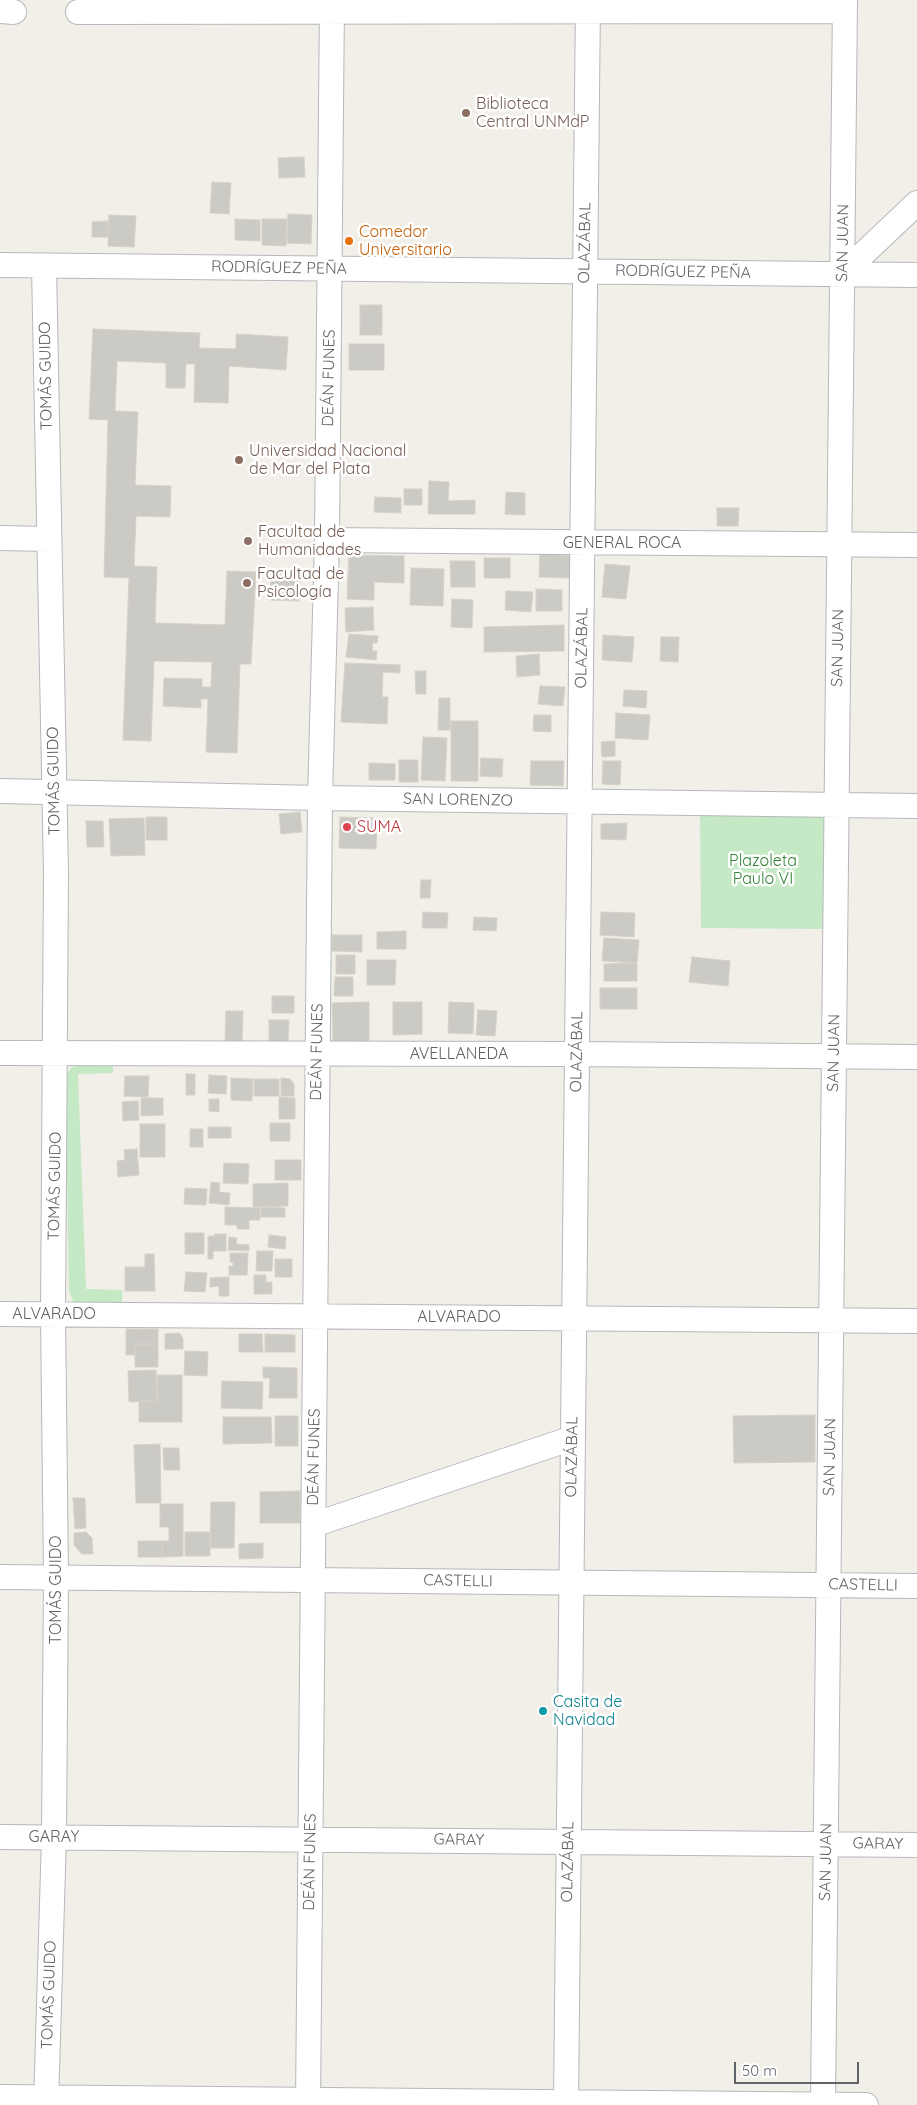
<!DOCTYPE html>
<html>
<head>
<meta charset="utf-8">
<style>
	body { margin:0 }
	#map { position:relative; width:917px; height:2105px; overflow:hidden; background:#f1efe8; font-family:Quicksand,sans-serif }
	canvas { display:block }
	.scale { position:absolute; left:734px; top:2062px; width:125px; height:22px; box-sizing:border-box; border:2px solid #5f6368; border-top:0; padding-left:6px; font-size:15px; line-height:18px; white-space:nowrap; color:#5f6368; -webkit-text-stroke:4px #fff; paint-order:stroke }
</style>
</head>
<body>
<div id="map">
<canvas width="917" height="2105"></canvas>
<div class="scale">50 m</div>
</div>
<script>
const context = document.querySelector('canvas').getContext('2d');
context.lineJoin = 'round';
function fill(path, color) { context.fillStyle = color; context.fill(path, 'evenodd'); }
const shape = rows => new Path2D(rows.map(r => 'M' + r).join(''));
function strokePath(path, color, width, dash) { context.strokeStyle = color; context.lineWidth = width; context.lineCap = dash ? 'butt' : 'round'; context.setLineDash(dash || []); context.stroke(path); }
function label(font, color, halo, rows, align = 'center') {
  context.font = font + ' Quicksand,sans-serif'; context.lineWidth = 5; context.setLineDash([]); context.textBaseline = 'middle'; context.strokeStyle = halo; context.fillStyle = color; for (const [text, x, y, turn = 0] of rows) {
    context.save(); context.translate(x, y); context.rotate((+turn || 0) * Math.PI / 180); context.textAlign = isNaN(turn) ? turn : align; if (halo) context.strokeText(text, 0, 0); context.fillText(text, 0, 0); context.restore();
  }
}
fill(shape([
	[700,813,825,813,824,929,701,928],
	[113,1063,113,1073,78,1074,86,1289,122,1290,122,1304,74,1303,69,1291,65,1078,71,1068,80,1064]
]), '#c5e8c5');
const building = shape([
	[304,157,305,177,279,178,278,158,304,157],
	[212,182,231,183,229,214,210,213,212,182],
	[288,214,312,215,311,244,287,243,288,214],
	[109,215,136,216,134,247,108,246,109,215],
	[235,219,260,220,260,241,235,240,235,219],
	[262,219,287,219,286,246,262,245,262,219],
	[108,221,108,237,92,237,92,222,108,221],
	[360,305,382,305,382,335,360,335,360,305],
	[93,329,200,333,199,348,236,349,236,334,288,337,286,370,229,366,228,403,194,402,195,364,186,364,185,388,166,388,166,363,117,361,115,411,138,412,135,485,171,486,170,517,136,516,134,566,157,567,155,623,225,625,227,571,256,572,251,664,240,664,237,753,206,752,208,699,201,699,201,708,163,706,164,678,202,679,202,687,211,687,212,662,154,661,151,741,123,740,129,578,104,577,108,420,89,419,93,329],
	[349,344,384,344,384,370,349,370,349,344],
	[429,481,449,482,448,501,475,500,475,514,428,514,429,481],
	[404,489,422,489,422,505,404,505,404,489],
	[506,492,525,493,525,515,505,514,506,492],
	[375,497,401,498,401,513,374,512,375,497],
	[717,508,739,508,738,526,717,526,717,508],
	[540,554,571,556,570,578,539,577,540,554],
	[349,555,404,556,404,583,374,582,374,600,347,599,349,555],
	[484,558,510,558,510,578,484,578,484,558],
	[450,561,475,561,475,587,451,587,450,561],
	[605,564,630,566,626,599,602,597,605,564],
	[411,568,444,569,443,606,410,605,411,568],
	[271,572,300,573,299,601,270,600,271,572],
	[536,589,562,590,562,611,536,611,536,589],
	[506,591,533,592,531,612,505,610,506,591],
	[452,599,473,600,472,628,451,627,452,599],
	[373,607,374,630,346,632,345,608,373,607],
	[564,625,564,651,484,652,484,627,564,625],
	[349,634,378,636,377,643,373,643,372,651,377,651,376,660,346,657,349,634],
	[603,635,634,637,632,662,602,660,603,635],
	[661,637,679,637,678,662,660,661,661,637],
	[539,654,540,675,517,677,516,656,539,654],
	[345,663,400,665,400,673,383,672,382,697,388,697,387,724,341,722,345,663],
	[415,671,426,671,426,694,416,694,415,671],
	[540,686,565,687,563,706,538,704,540,686],
	[624,690,647,691,646,708,623,706,624,690],
	[439,698,450,698,450,730,438,730,439,698],
	[616,713,650,715,648,740,615,738,616,713],
	[534,715,551,715,551,732,533,731,534,715],
	[451,721,478,721,478,781,451,781,451,721],
	[423,737,447,738,445,781,421,780,423,737],
	[615,741,615,756,602,757,601,742,615,741],
	[481,758,503,759,502,777,480,776,481,758],
	[399,760,418,760,418,782,399,782,399,760],
	[531,761,564,761,563,786,530,785,531,761],
	[603,761,621,761,620,785,602,784,603,761],
	[369,763,395,764,395,780,369,780,369,763],
	[300,812,302,832,281,834,279,814,300,812],
	[146,817,167,817,167,840,146,840,146,817],
	[340,817,377,818,376,849,339,848,340,817],
	[144,818,145,855,111,856,109,819,144,818],
	[86,821,103,821,104,847,87,847,86,821],
	[627,823,626,840,601,839,601,824,627,823],
	[421,880,431,880,430,898,420,898,421,880],
	[423,912,448,913,447,928,422,928,423,912],
	[601,912,635,913,634,937,600,935,601,912],
	[474,917,497,918,496,931,473,930,474,917],
	[406,931,406,949,377,949,377,932,406,931],
	[332,935,362,935,362,952,332,951,332,935],
	[604,938,639,940,637,963,602,961,604,938],
	[336,955,355,955,355,974,336,974,336,955],
	[692,957,730,961,728,986,689,982,692,957],
	[367,960,396,960,395,985,367,985,367,960],
	[637,963,637,981,604,981,604,964,637,963],
	[335,977,353,977,353,996,334,996,335,977],
	[600,988,637,988,637,1009,600,1009,600,988],
	[272,996,294,996,294,1013,272,1013,272,996],
	[369,1002,369,1041,333,1042,332,1003,369,1002],
	[393,1002,422,1002,422,1034,393,1035,393,1002],
	[449,1002,474,1003,473,1034,448,1033,449,1002],
	[478,1010,497,1011,495,1036,476,1035,478,1010],
	[226,1011,243,1011,242,1041,225,1041,226,1011],
	[269,1020,289,1020,288,1042,269,1041,269,1020],
	[186,1074,195,1074,195,1095,186,1095,186,1074],
	[209,1075,227,1076,226,1094,208,1093,209,1075],
	[125,1076,149,1076,148,1097,124,1096,125,1076],
	[231,1078,253,1079,252,1101,231,1100,231,1078],
	[281,1078,290,1079,294,1084,294,1096,281,1096,281,1078],
	[254,1079,279,1079,279,1096,254,1096,254,1079],
	[279,1097,295,1098,295,1119,279,1119,279,1097],
	[141,1098,163,1098,163,1115,141,1116,141,1098],
	[209,1099,219,1099,219,1112,209,1111,209,1099],
	[138,1101,139,1120,123,1121,122,1102,138,1101],
	[270,1123,290,1123,290,1141,270,1141,270,1123],
	[140,1124,165,1124,165,1157,140,1157,140,1124],
	[208,1127,231,1127,231,1138,208,1138,208,1127],
	[190,1129,203,1129,203,1147,190,1147,190,1129],
	[137,1149,139,1175,118,1177,117,1161,125,1160,124,1150,137,1149],
	[275,1160,301,1160,301,1180,275,1180,275,1160],
	[224,1163,249,1164,248,1184,223,1183,224,1163],
	[211,1182,220,1183,219,1192,230,1193,229,1205,209,1203,211,1182],
	[288,1183,288,1206,253,1207,253,1184,288,1183],
	[185,1188,207,1189,206,1205,184,1204,185,1188],
	[225,1207,260,1208,260,1220,249,1220,249,1229,237,1229,237,1225,225,1225,225,1207],
	[261,1207,285,1208,285,1217,261,1217,261,1207],
	[185,1233,204,1233,204,1254,185,1254,185,1233],
	[215,1234,226,1234,226,1251,213,1251,213,1259,208,1259,208,1236,215,1236,215,1234],
	[269,1235,286,1237,285,1249,268,1247,269,1235],
	[229,1237,237,1238,236,1244,249,1245,249,1251,228,1250,229,1237],
	[257,1251,273,1251,272,1271,256,1271,257,1251],
	[230,1253,248,1253,247,1275,229,1275,229,1266,233,1266,233,1262,230,1262,230,1253],
	[145,1254,154,1254,155,1291,125,1291,125,1267,145,1267,145,1254],
	[275,1259,292,1259,292,1277,275,1277,275,1259],
	[186,1272,207,1273,205,1292,184,1291,186,1272],
	[254,1275,266,1275,266,1282,272,1282,272,1294,254,1294,254,1275],
	[229,1277,229,1296,219,1296,219,1286,210,1287,210,1278,229,1277],
	[126,1329,158,1329,158,1344,135,1344,135,1355,126,1355,126,1329],
	[179,1333,183,1338,183,1349,165,1349,165,1334,179,1333],
	[239,1334,262,1334,263,1352,239,1352,239,1334],
	[265,1334,295,1335,295,1352,265,1352,265,1334],
	[135,1344,158,1344,158,1367,135,1367,135,1344],
	[185,1351,208,1352,207,1376,184,1375,185,1351],
	[263,1367,297,1368,297,1398,269,1398,270,1378,263,1378,263,1367],
	[156,1370,157,1401,129,1402,128,1371,156,1370],
	[157,1375,182,1375,182,1422,139,1422,139,1401,157,1401,157,1375],
	[222,1381,263,1382,262,1409,221,1408,222,1381],
	[815,1415,815,1462,734,1463,733,1416,815,1415],
	[275,1416,298,1416,298,1446,275,1446,275,1416],
	[223,1417,271,1417,272,1443,223,1444,223,1417],
	[160,1444,161,1503,136,1503,134,1445,160,1444],
	[163,1448,179,1448,180,1470,164,1470,163,1448],
	[300,1491,300,1523,260,1523,260,1492,300,1491],
	[73,1498,85,1498,86,1528,75,1529,73,1498],
	[211,1502,235,1502,234,1548,210,1548,211,1502],
	[160,1504,183,1504,183,1556,162,1557,162,1541,169,1541,169,1527,160,1527,160,1504],
	[86,1532,92,1538,93,1554,82,1554,74,1545,74,1533,86,1532],
	[185,1532,210,1532,210,1556,185,1556,185,1532],
	[138,1541,162,1541,162,1557,138,1557,138,1541],
	[263,1543,263,1558,239,1559,239,1544,263,1543]
]);
fill(building, '#cccac5');
strokePath(building, '#d6d1c6', 1);
const minor = shape([
	[0,11,14,12],
	[78,12,845,11],
	[0,265,917,275],
	[44,266,56,873,53,1314,56,1577,54,1836,46,2105],
	[842,274,917,203],
	[0,538,49,539],
	[327,540,917,545],
	[0,791,320,798,917,806],
	[0,1053,577,1054,917,1057],
	[0,1314,917,1321],
	[313,1525,573,1438],
	[0,1577,917,1586],
	[0,1837,917,1845],
	[0,2097,866,2105],
	[308,2105,320,798,327,540,332,0],
	[566,2105,588,0],
	[823,2105,845,0]
]);
strokePath(minor, '#b5b8bc', 26);
strokePath(minor, '#fff', 24);
for (const [x, y, r, color] of [
	[466,113,5,"#8d6e63"],
	[349,241,5,"#e8710a"],
	[239,460,5,"#8d6e63"],
	[248,541,5,"#8d6e63"],
	[247,583,5,"#8d6e63"],
	[347,827,5,"#e0444e"],
	[543,1711,5,"#0f9aa8"]
]) { const dot = new Path2D(); dot.arc(x, y, r, 0, 2 * Math.PI); context.fillStyle = color; context.fill(dot); strokePath(dot, '#fff', 2); }
label('16px', '#785e54', '#fff', [
	["Biblioteca",476,104],
	["Central UNMdP",476,122],
	["Universidad Nacional",249,451],
	["de Mar del Plata",249,469],
	["Facultad de",258,532],
	["Humanidades",258,550],
	["Facultad de",257,574],
	["Psicología",257,592]
], 'left');
label('16px', '#c56008', '#fff', [
	["Comedor",359,232],
	["Universitario",359,250]
], 'left');
label('16px', '#5f6368', '#fff', [
	["OLAZÁBAL",585,243,-89],
	["SAN JUAN",843,243,-89],
	["RODRÍGUEZ PEÑA",279,268,1],
	["RODRÍGUEZ PEÑA",683,272,1],
	["TOMÁS GUIDO",46,376,-91],
	["DEÁN FUNES",329,378,-89],
	["GENERAL ROCA",622,543],
	["OLAZÁBAL",582,648,-89],
	["SAN JUAN",838,648,-89],
	["TOMÁS GUIDO",54,781,-91],
	["SAN LORENZO",458,800,1],
	["DEÁN FUNES",317,1052,-89],
	["OLAZÁBAL",577,1052,-89],
	["SAN JUAN",834,1053,-89],
	["AVELLANEDA",459,1054],
	["TOMÁS GUIDO",55,1186,-89],
	["ALVARADO",54,1314],
	["ALVARADO",459,1317],
	["DEÁN FUNES",314,1457,-89],
	["OLAZÁBAL",572,1457,-89],
	["SAN JUAN",830,1457,-89],
	["CASTELLI",458,1581,1],
	["CASTELLI",863,1585,1],
	["TOMÁS GUIDO",56,1590,-90],
	["GARAY",54,1837],
	["GARAY",459,1840,1],
	["GARAY",878,1844,1],
	["DEÁN FUNES",310,1862,-89],
	["OLAZÁBAL",568,1862,-89],
	["SAN JUAN",826,1862,-89],
	["TOMÁS GUIDO",49,1995,-88]
]);
label('16px', '#be3a42', '#fff', [
	["SUMA",357,827]
], 'left');
label('16px', '#348238', '#fff', [
	["Plazoleta",763,861],
	["Paulo VI",763,879]
]);
label('16px', '#0d838f', '#fff', [
	["Casita de",553,1702],
	["Navidad",553,1720]
], 'left');
</script>
</body>
</html>
